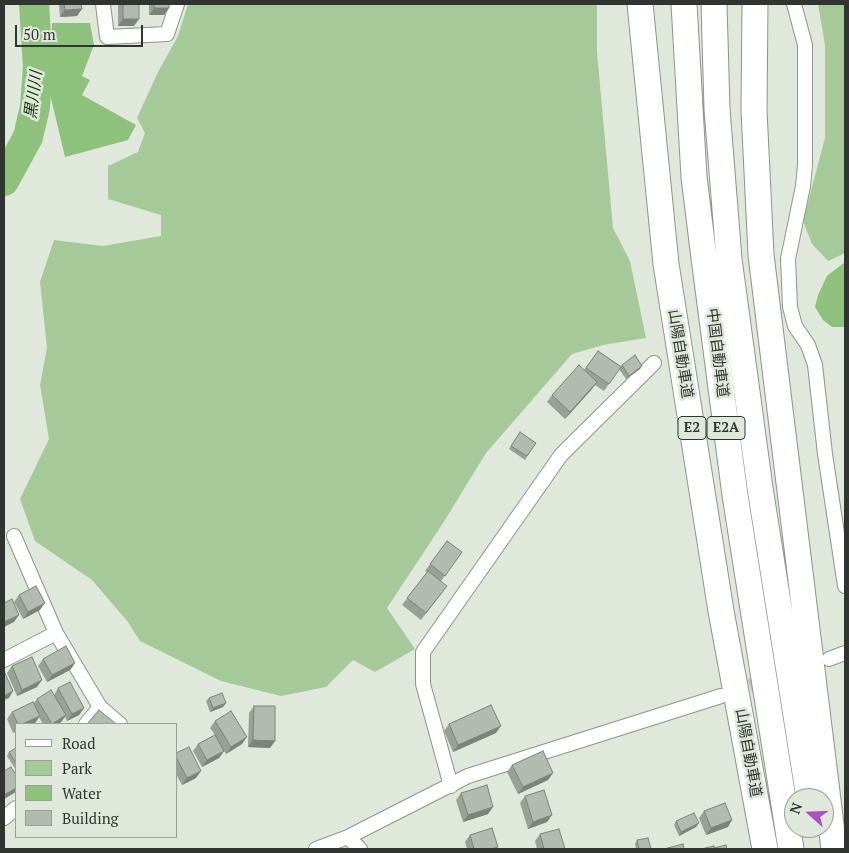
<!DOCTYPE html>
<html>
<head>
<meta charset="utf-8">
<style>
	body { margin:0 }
	#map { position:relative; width:849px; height:853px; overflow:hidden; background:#dfe8db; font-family:"PT Serif",serif }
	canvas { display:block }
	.frame { position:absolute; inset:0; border:5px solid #313430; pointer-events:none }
	.legend { position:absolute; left:15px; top:723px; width:162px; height:115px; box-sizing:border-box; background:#dfe8db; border:1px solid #99a097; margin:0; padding:6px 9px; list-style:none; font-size:15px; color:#313430 }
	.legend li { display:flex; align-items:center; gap:10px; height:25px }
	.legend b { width:25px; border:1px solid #99a097 }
	.north { position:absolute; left:784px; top:788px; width:50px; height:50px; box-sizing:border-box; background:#dfe8db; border:1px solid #99a097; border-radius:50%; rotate:290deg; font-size:14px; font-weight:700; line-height:20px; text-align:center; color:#313430 }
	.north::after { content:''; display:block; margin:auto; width:18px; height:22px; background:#a752c1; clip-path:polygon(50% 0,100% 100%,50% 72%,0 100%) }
	.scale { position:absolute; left:15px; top:25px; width:128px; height:22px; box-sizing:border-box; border:2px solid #313430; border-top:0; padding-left:6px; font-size:15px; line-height:18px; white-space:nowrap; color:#313430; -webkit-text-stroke:4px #dfe8db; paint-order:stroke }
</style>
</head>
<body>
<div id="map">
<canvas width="849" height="853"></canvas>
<div class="frame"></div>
<ul class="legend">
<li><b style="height:6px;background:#fff"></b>Road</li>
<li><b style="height:14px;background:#a5c999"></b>Park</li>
<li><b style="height:14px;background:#8ec17b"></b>Water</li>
<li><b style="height:14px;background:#b2bbaf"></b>Building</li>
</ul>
<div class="north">N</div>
<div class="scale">50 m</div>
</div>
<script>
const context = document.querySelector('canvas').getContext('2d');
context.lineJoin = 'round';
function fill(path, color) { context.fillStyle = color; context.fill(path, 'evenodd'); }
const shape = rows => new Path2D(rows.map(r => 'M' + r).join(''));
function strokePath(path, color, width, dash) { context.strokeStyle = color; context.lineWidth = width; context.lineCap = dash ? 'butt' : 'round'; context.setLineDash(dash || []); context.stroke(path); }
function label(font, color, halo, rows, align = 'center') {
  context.font = font + ' "PT Serif","Noto Sans JP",serif'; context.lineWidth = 5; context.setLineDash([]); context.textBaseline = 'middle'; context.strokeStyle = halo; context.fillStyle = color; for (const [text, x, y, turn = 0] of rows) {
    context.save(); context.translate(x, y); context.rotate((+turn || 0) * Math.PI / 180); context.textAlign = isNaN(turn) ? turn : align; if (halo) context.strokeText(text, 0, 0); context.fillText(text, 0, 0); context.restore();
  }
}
fill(shape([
	[188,4,597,4,597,52,613,228,630,261,646,338,603,345,572,354,486,453,445,520,387,608,415,649,375,672,353,660,326,687,281,696,221,681,140,641,128,622,92,580,35,541,20,499,49,439,40,385,47,348,40,282,54,240,103,246,161,236,161,215,108,199,108,166,138,152,145,133,137,118,158,72,178,36],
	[818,4,845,4,845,253,828,261,812,244,803,221,825,138,825,45]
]), '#a5c999');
fill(shape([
	[52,23,90,23,94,45,82,76,90,80,82,95,136,125,128,140,65,157,51,98,50,70],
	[845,262,845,327,832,327,823,320,815,307,818,295,827,276]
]), '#8ec17b');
strokePath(shape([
	[4,181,28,137,35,107,38,67,34,4]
]), '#8ec17b', 30);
strokePath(shape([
	[730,693,795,670]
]), '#bcc4b9', 14, [14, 7]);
const street = shape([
	[103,4,107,37,167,34,177,4],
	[794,4,805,45,805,165,803,186,788,259,790,307,795,326,808,345,815,365,825,454,845,586],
	[56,633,100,707,120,724],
	[829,659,845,653],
	[4,660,56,633,14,536],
	[86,724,100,707],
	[451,786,423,684,423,652,561,455,654,363],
	[4,818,16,808],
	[348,837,360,849],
	[316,849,348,837,468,776,721,696]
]);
const highway = shape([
	[640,4,666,264,721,611,765,849],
	[684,4,694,177,704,258,735,495,791,849],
	[714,4,717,109,729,259,760,488,809,798],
	[755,4,754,110,761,255,834,849]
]);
strokePath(street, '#8c9589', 16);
strokePath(highway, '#8c9589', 27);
strokePath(street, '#fff', 14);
strokePath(highway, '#fff', 25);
fill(shape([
	[59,4,81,4,77,16,60,17],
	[118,4,139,4,134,26,118,26],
	[149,4,169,4,164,15,149,15],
	[598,351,621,366,622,365,640,369,626,379,619,369,604,391,595,385,592,389,565,419,547,402,552,395,584,370],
	[520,432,536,443,525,460,509,449],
	[447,541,462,552,441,581,442,593,421,620,402,605,427,572,425,571],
	[19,595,40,610,23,619,14,602],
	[43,659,75,663,70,670,47,682,38,666],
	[12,666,37,687,17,696,7,673],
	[58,688,84,708,79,715,67,721,65,717,61,722,58,724,43,724,39,717,35,723,32,724,16,724,16,732,13,733,7,719,12,712,34,703,37,699,54,695],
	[209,698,226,703,223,707,210,712,206,701],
	[254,706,275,741,270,748,248,747,249,713],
	[215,721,242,744,226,754,224,751,219,758,202,767,193,751,198,744,215,735,210,728],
	[449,724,496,733,453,752,444,731],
	[16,748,16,770,7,756,9,752],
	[176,753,196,778,182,785,176,774],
	[512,765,553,773,548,780,518,794,507,772],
	[461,793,488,814,463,822,456,800],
	[525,796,547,822,528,829,520,803],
	[704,811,728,827,706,835,699,818],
	[676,821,699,823,696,827,679,836,674,825],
	[540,834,565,849,537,849,535,841],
	[470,835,498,847,496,849,467,849,465,842],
	[637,840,651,849,636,849,635,844]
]), '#99a196');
fill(shape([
	[154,8,169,8,164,15,149,15],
	[82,9,77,16,60,17,65,10],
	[123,19,139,19,134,26,118,26],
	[642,366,640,369,626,379,629,376],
	[597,382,592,389,565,419,570,412],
	[45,603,40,610,23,619,28,612],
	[19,615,14,622,4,627,4,622],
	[75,663,70,670,47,682,52,675],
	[42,680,37,687,17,696,22,690],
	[13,691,9,698,4,700,4,696],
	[226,703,223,707,210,712,213,708],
	[84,708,79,715,67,721,72,714],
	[66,715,61,722,58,724,52,724],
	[40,716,35,723,32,724,22,724],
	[501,726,496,733,453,752,458,745],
	[247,737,242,744,226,754,231,747],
	[253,740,275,741,270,748,248,747],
	[224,751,219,758,202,767,207,760],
	[201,771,196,778,182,785,187,778],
	[553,773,548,780,518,794,523,787],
	[16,788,16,792,4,799,4,795],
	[493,807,488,814,463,822,468,815],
	[552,815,547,822,528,829,533,822],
	[732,820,728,827,706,835,711,828],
	[699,823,696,827,679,836,681,832]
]), '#7d837a');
const building = shape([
	[64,4,81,4,82,9,65,10,64,4],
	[123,4,139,4,139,19,123,19,123,4],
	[154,4,169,4,169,8,154,8,154,4],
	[598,351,621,367,609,384,586,368,598,351],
	[635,355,642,366,629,376,622,365,635,355],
	[579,365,597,382,570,412,552,395,579,365],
	[520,432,536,443,527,456,511,446,520,432],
	[447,541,462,552,445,576,430,564,447,541],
	[428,571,447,586,426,613,407,598,428,571],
	[36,586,45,603,28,612,19,595,36,586],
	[12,599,19,615,4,622,4,603,12,599],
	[66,646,75,663,52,675,43,659,66,646],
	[32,657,42,680,22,690,12,666,32,657],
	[4,671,13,691,4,696,4,671],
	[70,682,84,708,72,714,58,688,70,682],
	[51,690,66,715,52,724,37,699,51,690],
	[222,693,226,703,213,708,209,698,222,693],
	[33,702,40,716,22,724,18,724,12,712,33,702],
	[491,705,501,726,458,745,449,724,491,705],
	[254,706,275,706,275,741,253,740,254,706],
	[99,710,115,723,115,724,87,724,99,710],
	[231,711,247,737,231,747,215,721,231,711],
	[215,735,224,751,207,760,198,744,215,735],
	[189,747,201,771,187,778,176,757,176,753,189,747],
	[16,748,16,763,9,752,16,748],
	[543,751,553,773,523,787,512,765,543,751],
	[11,767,16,775,16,788,4,795,4,771,11,767],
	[487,785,493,807,468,815,461,793,487,785],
	[544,790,552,815,533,822,525,796,544,790],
	[725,803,732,820,711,828,704,811,725,803],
	[694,813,699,823,681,832,676,821,694,813],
	[492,828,498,847,491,849,474,849,470,835,492,828],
	[559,829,565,849,544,849,540,834,559,829],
	[648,838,651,849,639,849,637,840,648,838],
	[683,844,684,849,664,849,683,844],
	[726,845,727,849,714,849,714,848,726,845],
	[714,846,714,849,701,849,714,846]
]);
fill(building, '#b2bbaf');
strokePath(building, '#7d837a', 1);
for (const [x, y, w] of [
	[692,428,28],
	[726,428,38]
]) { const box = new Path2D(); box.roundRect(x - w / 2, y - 11.5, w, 23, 4); context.fillStyle = '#dfe8db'; context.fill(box); strokePath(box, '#313430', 1); }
label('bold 14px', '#313430', null, [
	["E2",692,428],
	["E2A",726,428]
]);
label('15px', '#313430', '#dfe8db', [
	["中国自動車道",717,353,83],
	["山陽自動車道",680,354,81],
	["山陽自動車道",748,753,80]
]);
label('italic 16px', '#103201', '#dfe8db', [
	["黒川川",34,95,-83]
]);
</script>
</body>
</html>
